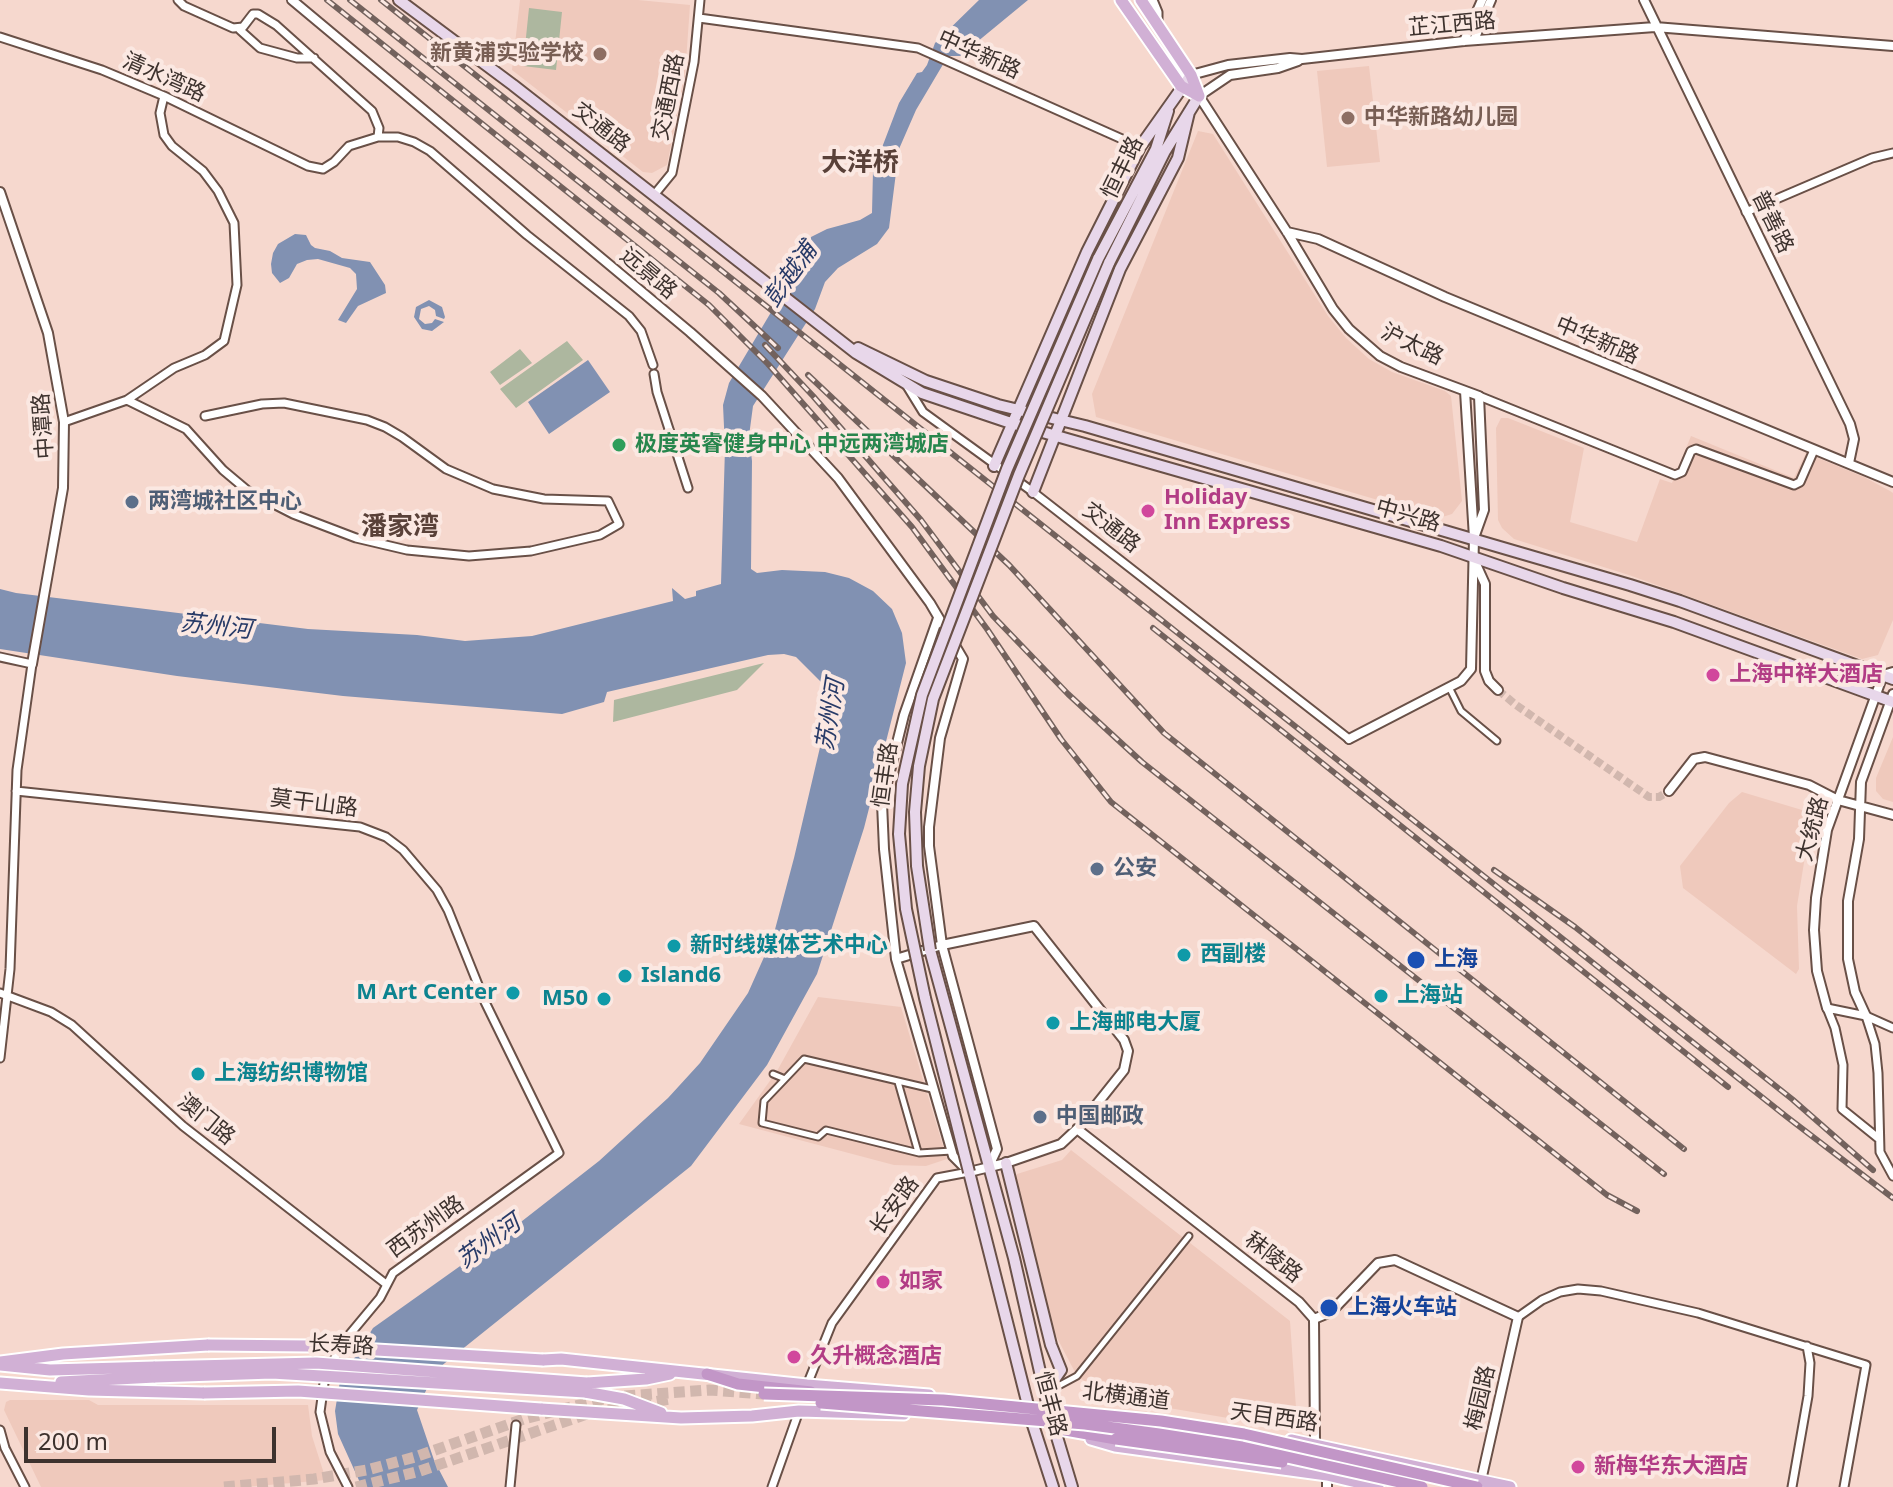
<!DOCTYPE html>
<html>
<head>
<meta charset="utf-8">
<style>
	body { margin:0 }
	#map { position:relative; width:1893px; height:1487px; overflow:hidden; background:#f6d8ce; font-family:"Noto Sans",sans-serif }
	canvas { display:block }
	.scale { position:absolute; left:24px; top:1427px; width:252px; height:36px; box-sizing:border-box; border:4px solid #3d322e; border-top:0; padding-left:10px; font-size:24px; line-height:28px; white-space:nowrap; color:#3d322e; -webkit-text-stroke:6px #fbe8e2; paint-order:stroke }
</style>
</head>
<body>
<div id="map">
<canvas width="1893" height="1487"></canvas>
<div class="scale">200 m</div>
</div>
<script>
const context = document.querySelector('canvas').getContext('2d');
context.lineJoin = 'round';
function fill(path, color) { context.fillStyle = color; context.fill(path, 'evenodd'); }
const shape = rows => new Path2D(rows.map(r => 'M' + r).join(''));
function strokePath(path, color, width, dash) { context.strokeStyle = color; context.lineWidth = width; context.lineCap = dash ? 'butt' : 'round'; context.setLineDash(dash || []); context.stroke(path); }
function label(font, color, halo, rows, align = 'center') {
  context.font = font + ' "Noto Sans","Noto Sans SC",sans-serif'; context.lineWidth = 8; context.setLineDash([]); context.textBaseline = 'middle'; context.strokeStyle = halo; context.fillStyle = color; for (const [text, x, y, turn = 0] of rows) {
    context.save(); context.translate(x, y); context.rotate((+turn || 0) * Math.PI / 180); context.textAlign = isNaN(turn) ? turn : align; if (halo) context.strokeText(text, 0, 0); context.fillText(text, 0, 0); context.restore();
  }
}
fill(shape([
	[520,0,638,0,690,5,685,76,667,165,652,173,643,172,512,70],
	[1369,66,1380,162,1327,167,1317,71],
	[1198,131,1213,134,1328,316,1346,338,1369,359,1392,372,1445,391,1451,396,1462,501,1452,514,1439,518,1096,417,1092,394],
	[1501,418,1508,418,1584,448,1570,522,1637,542,1660,479,1672,483,1691,436,1794,478,1806,453,1864,477,1890,491,1893,493,1893,620,1878,655,1862,659,1629,575,1514,539,1502,528,1498,520,1496,428],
	[1893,737,1893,802,1883,799,1876,791,1876,778],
	[1742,792,1812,813,1797,906,1799,969,1796,974,1683,888,1680,866,1729,803],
	[818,997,901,1007,947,1159,926,1166,894,1165,739,1124,777,1071],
	[1071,1150,1290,1321,1296,1408,1287,1418,1275,1426,1110,1398,1077,1376,1055,1334,1013,1180,1017,1174,1062,1160],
	[10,1400,89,1400,98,1405,308,1405,312,1436,326,1480,245,1487,41,1487,4,1410,6,1402]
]), '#efc9bc');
fill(shape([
	[529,8,562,12,556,70,523,66],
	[567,341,583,360,516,408,500,389],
	[520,349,532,363,500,385,490,372],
	[764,663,737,690,613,722,614,700]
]), '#adb79f');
fill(shape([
	[979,0,1028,0,960,56,948,56,916,110,899,149,889,228,877,244,838,268,825,282,815,309,753,406,749,436,752,461,751,569,757,573,782,570,825,572,849,578,873,591,892,609,902,633,906,663,864,828,817,974,767,1065,691,1166,435,1371,417,1410,434,1460,448,1487,362,1487,338,1434,335,1411,340,1381,373,1328,508,1232,599,1161,668,1098,700,1063,748,993,773,937,794,858,825,726,826,701,822,683,796,657,784,654,768,655,607,692,604,702,562,714,343,696,177,676,0,649,0,589,16,593,308,629,417,635,465,641,532,636,673,601,672,588,685,599,696,596,696,591,721,584,725,448,723,405,729,383,786,287,798,248,807,239,827,229,860,220,872,213,873,171,899,103,917,73,922,72,927,65,935,43],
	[295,234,306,235,311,245,315,248,330,251,342,258,370,262,385,285,386,293,358,306,346,323,338,320,357,289,356,274,350,268,318,259,307,260,297,264,289,278,280,283,272,273,271,264,273,253,278,244],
	[429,300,442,307,445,317,444,319,436,316,435,310,429,306,421,309,419,319,425,324,432,323,435,319,444,322,432,331,422,329,414,317,416,307],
	[588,360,610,392,549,434,528,402]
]), '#8191b2');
strokePath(shape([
	[1498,690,1516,705,1649,797,1659,797,1669,791]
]), '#d1b7ae', 8, [8, 4]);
strokePath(shape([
	[224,1487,314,1479,367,1470,415,1457,524,1419,611,1397,709,1390,764,1394],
	[356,1487,420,1471,590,1413,670,1399]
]), '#d1b7ae', 11, [11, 5.5]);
const pedestrian = shape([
	[1449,687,1461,711,1497,741],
	[773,1074,785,1079,764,1101,762,1123,818,1137,826,1130,919,1153,952,1151],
	[785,1079,804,1059,932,1089],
	[898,1082,918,1152],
	[1049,1391,1077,1376,1189,1236]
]);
const minor = shape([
	[178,0,184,6,233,28,243,27,253,14,258,14,276,25,372,111,379,128,378,137,398,137,414,142,430,151,527,235,629,316,641,331,653,365],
	[1153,0,1158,12,1158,23],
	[699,18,918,48,1140,147],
	[240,30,260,48,297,58,314,58],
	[0,37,102,70,164,96,308,166,323,169,334,162,349,146,378,137],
	[654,195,672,173,694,62,700,0],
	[1746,212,1872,158,1893,153],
	[654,374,657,392,688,488],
	[907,386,923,412,1033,492,1349,739],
	[1479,396,1675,475,1682,472,1691,451,1696,449,1794,485,1800,482,1814,450],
	[127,400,174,368,205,355,224,341,237,285,234,223,218,191,203,171,172,146,164,135,160,113,164,96],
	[64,422,127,400,186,429,223,470,248,491,293,514,356,538,407,550,469,556,531,551,600,535,619,524,608,501,544,499,493,489,446,469,402,437,385,427,367,420,284,403,262,404,205,416],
	[0,657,32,664,17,770,10,969,0,1058],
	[16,791,360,827,386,837,403,850,437,890,448,910,485,1002,559,1153,393,1273,380,1298,340,1346,324,1383,320,1412,330,1452,348,1487],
	[0,993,51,1012,72,1025,183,1126,386,1284],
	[1827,1008,1835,1028,1843,1065,1842,1109,1878,1138],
	[1827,1008,1866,1016,1893,1028],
	[1866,1016,1875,1044,1878,1073,1880,1152,1893,1176],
	[1518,1317,1542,1300,1560,1292,1578,1289,1601,1291,1698,1313,1866,1365,1844,1487],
	[807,1385,832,1323,937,1178,969,1172],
	[0,1430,5,1448,25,1487],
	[510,1487,516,1425],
	[772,1487,799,1411],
	[1792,1487,1808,1396,1810,1363,1807,1346]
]);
const tertiary = shape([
	[292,0,690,332,762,396,838,478,930,603,963,659,940,738,929,827,929,846,942,945,997,1149,989,1166],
	[1644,0,1850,424,1854,439,1849,463],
	[1474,40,1491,0],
	[1464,41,1482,0],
	[1298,61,1278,68,1230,75,1199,96,1287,232,1333,309,1349,329,1380,356,1401,367,1479,396,1484,510,1474,538],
	[1191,75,1228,65,1290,58,1302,59,1464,41,1655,27,1893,46],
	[0,192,48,333,64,422,63,488,32,664],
	[1287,232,1318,239,1445,297,1893,482],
	[1475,562,1485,584,1485,671,1489,681,1498,690],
	[1349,739,1461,681,1471,669,1474,538,1465,391],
	[1669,791,1694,759,1705,757,1809,785,1838,800,1893,815],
	[896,959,942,945,1034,926,1124,1040,1128,1051,1124,1070,1077,1129,1061,1144,1006,1163,969,1172,953,1156,896,959,884,849,882,803,904,715,938,618],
	[1827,1008,1817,971,1814,930,1816,898,1827,830,1883,675,1893,672],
	[1866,1016,1855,992,1848,959,1848,901,1859,839,1861,782,1893,694],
	[1077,1129,1299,1302,1314,1319],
	[1314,1319,1331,1312,1378,1263,1395,1260,1518,1317,1480,1485],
	[1314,1319,1315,1443,1327,1475,1327,1487]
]);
const secondary = shape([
	[399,0,513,85,856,353,922,393,1011,423,1441,546,1563,588,1674,622,1893,702],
	[1098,259,1156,149,1168,111],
	[1109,263,1165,151,1199,96],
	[858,348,926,381,998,405,1085,426,1630,585,1680,601,1893,679],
	[994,466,1087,252,1140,147,1191,75],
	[1033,492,1120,269,1178,158,1189,112],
	[930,950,1014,1258,1048,1407,1072,1487],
	[1006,1163,1051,1345,1061,1370,1045,1393],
	[969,1172,1033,1425,1053,1487]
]);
const primary = shape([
	[1121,0,1181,86,1199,96],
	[1141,0,1191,75,1199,96],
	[543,1360,561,1359,807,1385,929,1395],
	[0,1362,63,1354,208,1345],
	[0,1365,50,1370,155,1367],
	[61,1382,155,1377],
	[0,1383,89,1390,204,1393],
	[587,1383,646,1379,670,1374],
	[585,1392,624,1399,661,1413],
	[541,1409,681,1418,752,1416,799,1411,904,1414],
	[1091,1439,1115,1446,1327,1475,1378,1487],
	[1291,1440,1510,1487]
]);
const trunk = shape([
	[707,1374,738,1384,811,1392],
	[1054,1428,1116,1439]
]);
strokePath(pedestrian, '#695047', 9);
strokePath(minor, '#695047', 11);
strokePath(tertiary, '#695047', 12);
strokePath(secondary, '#695047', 14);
strokePath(primary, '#fff', 15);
strokePath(trunk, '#fff', 15);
strokePath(pedestrian, '#fff', 5);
strokePath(minor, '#fff', 7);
strokePath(tertiary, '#fff', 8);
strokePath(secondary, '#e8d7ea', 10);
strokePath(primary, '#d1b0d5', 11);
strokePath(trunk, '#c296c7', 11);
const rail = shape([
	[327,0,709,305,768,364,912,527,987,629,1061,739,1111,802,1607,1195,1637,1211],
	[350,0,719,293,778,348],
	[381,0,1787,1117,1893,1198],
	[765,345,813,396,921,520,993,616,1068,694,1118,740,1142,762,1664,1174],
	[808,375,1009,565,1164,733,1684,1149],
	[1153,628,1728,1087],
	[1494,870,1575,927,1792,1099,1873,1170]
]);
strokePath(rail, '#73625d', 6);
strokePath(rail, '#fbe8e2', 3, [9]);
const secondaryBridge = shape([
	[930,950,917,866,915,812,919,766,933,699,1019,475,1109,263],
	[969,1172,925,998,906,909,899,834,902,784,922,695,1007,469,1098,259]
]);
const primaryBridge = shape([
	[208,1345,310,1346,543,1360],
	[155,1367,316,1363,587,1383],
	[155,1377,272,1373,585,1392],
	[204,1393,298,1391,541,1409]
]);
const trunkBridge = shape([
	[764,1394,943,1400,1161,1421,1244,1434,1477,1487],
	[821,1403,1085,1424,1159,1434,1242,1447,1422,1487],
	[1116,1439,1282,1462]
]);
strokePath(secondaryBridge, '#695047', 14, []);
strokePath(primaryBridge, '#fff', 15, []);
strokePath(trunkBridge, '#fff', 15, []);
strokePath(secondaryBridge, '#e8d7ea', 10);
strokePath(primaryBridge, '#d1b0d5', 11);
strokePath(trunkBridge, '#c296c7', 11);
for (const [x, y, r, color] of [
	[600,54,8,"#8d6e63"],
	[1348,118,8,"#8d6e63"],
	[619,445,8,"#2e9e5b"],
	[132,502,8,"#5c6f8a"],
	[1148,511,8,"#d1479c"],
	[1713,675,8,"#d1479c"],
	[1097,869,8,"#5c6f8a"],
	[674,946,8,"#0f9aa8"],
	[1184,955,8,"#0f9aa8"],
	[1416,960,10,"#1a4fb4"],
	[625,976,8,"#0f9aa8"],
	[513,993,8,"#0f9aa8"],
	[1381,996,8,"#0f9aa8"],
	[604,999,8,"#0f9aa8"],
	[1053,1023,8,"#0f9aa8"],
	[198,1074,8,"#0f9aa8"],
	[1040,1117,8,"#5c6f8a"],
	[883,1282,8,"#d1479c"],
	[1329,1308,10,"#1a4fb4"],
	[794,1357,8,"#d1479c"],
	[1578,1467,8,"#d1479c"]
]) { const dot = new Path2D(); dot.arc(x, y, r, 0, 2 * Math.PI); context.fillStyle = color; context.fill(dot); strokePath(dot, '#fbe8e2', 3); }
label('22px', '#3d322e', '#fbe8e2', [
	["芷江西路",1452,25,-5],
	["中华新路",979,55,24],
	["清水湾路",164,78,24],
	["交通西路",669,97,-79],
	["交通路",601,128,38],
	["恒丰路",1123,168,-64],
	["普善路",1772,222,64],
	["远景路",648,274,40],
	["中华新路",1597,341,23],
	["沪太路",1412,345,26],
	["中潭路",44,426,-94],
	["中兴路",1408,516,16],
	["交通路",1111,528,38],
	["恒丰路",886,775,-82],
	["莫干山路",314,804,7],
	["大统路",1813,829,-75],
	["澳门路",206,1120,39],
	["长安路",895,1206,-54],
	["西苏州路",426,1227,-36],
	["秣陵路",1273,1258,38],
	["长寿路",341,1346,3],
	["北横通道",1126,1397,7],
	["梅园路",1481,1398,-77],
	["恒丰路",1050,1404,75],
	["天目西路",1274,1418,8]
]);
label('bold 22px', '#785e54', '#fbe8e2', [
	["新黄浦实验学校",584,54],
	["中华新路幼儿园",1364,118,"left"]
], 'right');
label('bold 22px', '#27864d', '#fbe8e2', [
	["极度英睿健身中心 中远两湾城店",635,445]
], 'left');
label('bold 22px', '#b23c85', '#fbe8e2', [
	["Holiday",1164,498],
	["Inn Express",1164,523],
	["上海中祥大酒店",1729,675],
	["如家",899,1282],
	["久升概念酒店",810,1357],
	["新梅华东大酒店",1594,1467]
], 'left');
label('bold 22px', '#4e5e75', '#fbe8e2', [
	["两湾城社区中心",148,502],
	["公安",1113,869],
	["中国邮政",1056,1117]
], 'left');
label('bold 22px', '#0d838f', '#fbe8e2', [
	["新时线媒体艺术中心",690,946],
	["西副楼",1200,955],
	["Island6",641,976],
	["M Art Center",497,993,"right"],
	["上海站",1397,996],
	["M50",588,999,"right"],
	["上海邮电大厦",1069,1023],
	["上海纺织博物馆",214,1074]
], 'left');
label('bold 22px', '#164399', '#fbe8e2', [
	["上海",1434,960],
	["上海火车站",1347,1308]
], 'left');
label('italic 24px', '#283b68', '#fbe8e2', [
	["彭越浦",791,275,-54],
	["苏州河",216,627,6],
	["苏州河",831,715,-81],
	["苏州河",489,1242,-36]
]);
label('bold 26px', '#594139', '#fbe8e2', [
	["大洋桥",860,164],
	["潘家湾",400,528]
]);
</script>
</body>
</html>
